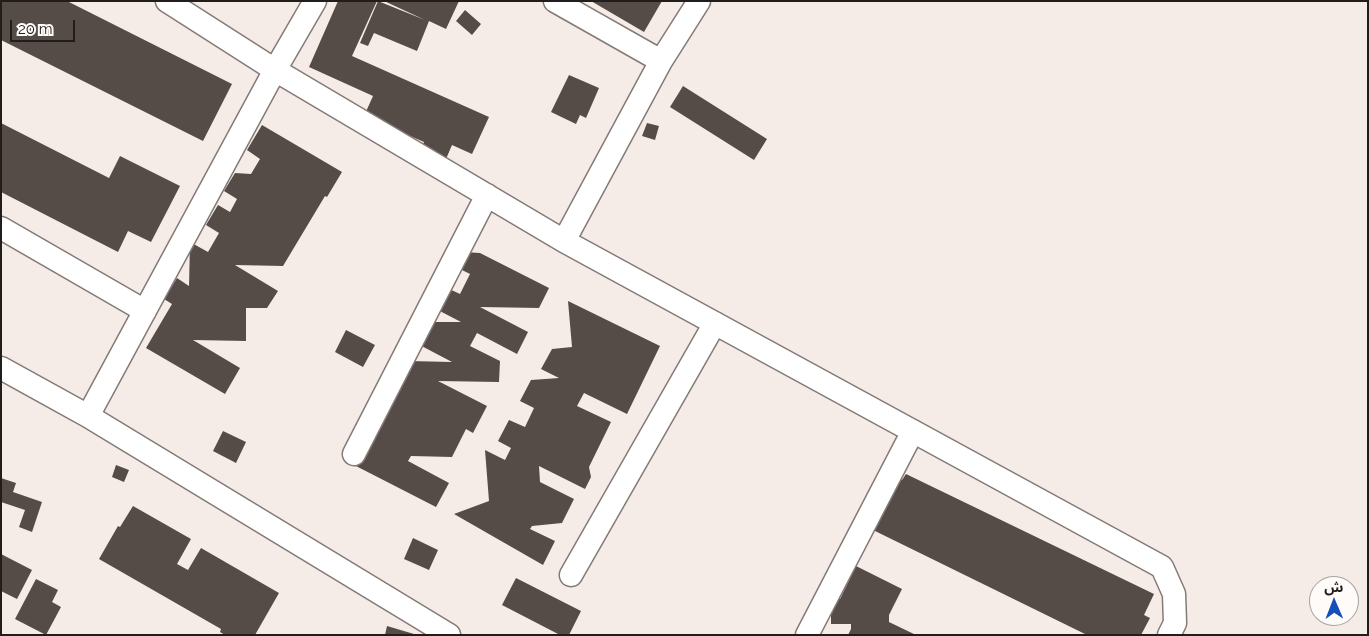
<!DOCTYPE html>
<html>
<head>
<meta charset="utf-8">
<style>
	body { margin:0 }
	#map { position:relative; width:1369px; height:636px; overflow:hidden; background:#f6ece7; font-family:Raleway,"Noto Sans Arabic",sans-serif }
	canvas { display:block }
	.frame { position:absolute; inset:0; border:2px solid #211d1b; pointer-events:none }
	.north { position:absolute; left:1309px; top:576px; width:50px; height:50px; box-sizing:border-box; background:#fffbf9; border:1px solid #a6a2a0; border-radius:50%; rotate:359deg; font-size:14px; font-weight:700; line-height:20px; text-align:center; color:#211d1b }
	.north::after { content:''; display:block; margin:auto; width:18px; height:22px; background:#144fbb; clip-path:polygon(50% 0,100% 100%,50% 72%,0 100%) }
	.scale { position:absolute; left:10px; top:20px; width:65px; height:22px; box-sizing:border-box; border:2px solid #211d1b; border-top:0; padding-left:6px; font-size:15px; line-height:18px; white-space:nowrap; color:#211d1b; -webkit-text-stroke:4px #fffbf9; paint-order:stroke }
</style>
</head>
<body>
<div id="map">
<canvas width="1369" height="636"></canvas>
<div class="frame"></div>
<div class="north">ش</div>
<div class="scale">20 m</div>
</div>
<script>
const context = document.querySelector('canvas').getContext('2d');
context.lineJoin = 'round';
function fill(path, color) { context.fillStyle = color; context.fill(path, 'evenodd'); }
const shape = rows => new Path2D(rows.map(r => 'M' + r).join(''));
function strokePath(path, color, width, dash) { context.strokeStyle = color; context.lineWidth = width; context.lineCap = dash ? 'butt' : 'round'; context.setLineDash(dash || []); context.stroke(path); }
fill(shape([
	[1,1,67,1,232,84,203,141,1,40],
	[338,1,377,1,352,56,489,117,472,154,452,145,440,173,415,162,424,142,364,116,373,96,309,67],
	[378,1,425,20,384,1,459,1,446,29,429,21,417,51,374,33,368,46,360,43],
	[591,1,662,1,644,32],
	[465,10,481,24,472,35,456,21],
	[569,75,599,88,586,118,580,115,576,124,551,112],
	[683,86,767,139,754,160,670,107],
	[1,123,109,178,120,156,180,186,151,242,128,231,118,252,1,192],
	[647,123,659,126,655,140,642,136],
	[262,125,342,172,327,197,325,196,283,266,235,265,278,291,267,308,246,308,246,341,193,340,240,368,225,394,146,348,172,304,164,299,177,278,189,286,190,242,208,252,219,233,206,225,218,205,230,212,237,199,224,191,235,173,251,174,260,159,247,150],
	[463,252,480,253,549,288,539,308,480,307,528,332,517,354,477,333,470,346,500,361,499,382,438,381,487,406,473,433,466,429,452,457,411,456,408,461,449,483,436,507,354,465,408,361,452,362,414,342,425,322,461,322,434,308,445,287,460,294,470,274,456,267],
	[568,301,660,346,627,414,584,393,577,406,611,422,589,467,591,477,585,489,539,466,540,482,574,499,562,523,532,526,530,529,555,541,543,565,454,514,489,501,485,450,505,460,511,448,498,441,509,420,525,427,534,408,520,401,531,380,559,378,541,369,552,349,572,347],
	[346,330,375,345,363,367,335,352],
	[223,431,246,442,236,463,213,451],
	[116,465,129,470,124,482,112,477],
	[906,474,1154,594,1144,615,1150,618,1141,635,1087,635,873,530,898,478,902,480],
	[1,478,16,483,13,492,42,502,32,532,19,527,25,510,1,502],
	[133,506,191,539,177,564,188,570,201,548,279,593,255,635,225,635,220,632,221,629,99,559,118,526,120,527],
	[413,538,438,550,429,570,404,559],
	[1,554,32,570,17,599,1,591],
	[856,566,902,589,889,615,889,622,916,635,848,635,851,629,851,624,831,624,831,599,840,599],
	[516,578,581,611,569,635,560,635,502,605],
	[36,579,58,590,52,602,61,607,46,635,15,619],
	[387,626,414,634,414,635,385,635]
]), '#554c48');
const minor = shape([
	[167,1,275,70,564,241,1162,567,1174,594,1175,623,1169,635],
	[555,1,661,61],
	[1,228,145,311],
	[564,241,661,61,699,1],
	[1,368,88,416,449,635],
	[88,416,275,70,315,1],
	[354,454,487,195],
	[571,575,715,323],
	[807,635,913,431]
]);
strokePath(minor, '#847a76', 25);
strokePath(minor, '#fff', 22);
</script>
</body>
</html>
